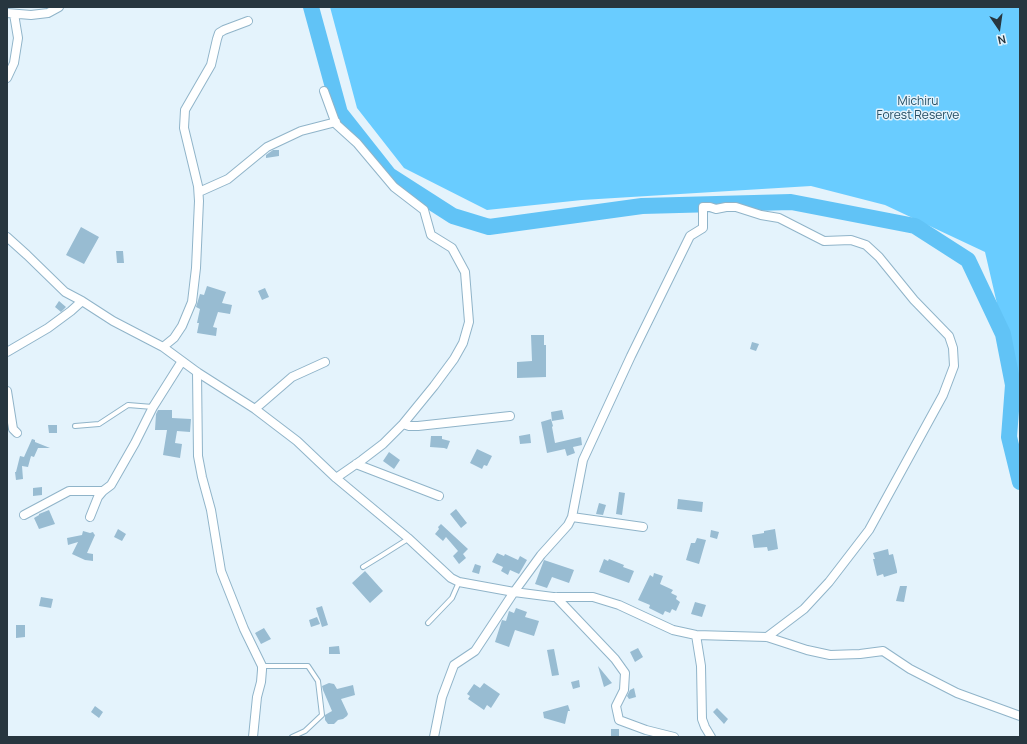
<!DOCTYPE html>
<html>
<head>
<meta charset="utf-8">
<style>
	body { margin:0 }
	#map { position:relative; width:1027px; height:744px; overflow:hidden; background:#e4f3fc; font-family:Manrope,sans-serif }
	canvas { display:block }
	.frame { position:absolute; inset:0; border:8px solid #27363f; pointer-events:none }
	.north { position:absolute; left:979px; top:8px; width:40px; height:40px; -webkit-text-stroke:3px #e4f3fc; paint-order:stroke; rotate:167deg; font-size:11px; font-weight:700; line-height:16px; text-align:center; color:#27363f }
	.north::after { content:''; display:block; margin:auto; width:14px; height:18px; background:#27363f; clip-path:polygon(50% 0,100% 100%,50% 72%,0 100%) }
</style>
</head>
<body>
<div id="map">
<canvas width="1027" height="744"></canvas>
<div class="frame"></div>
<div class="north">N</div>
</div>
<script>
const context = document.querySelector('canvas').getContext('2d');
context.lineJoin = 'round';
function fill(path, color) { context.fillStyle = color; context.fill(path, 'evenodd'); }
const shape = rows => new Path2D(rows.map(r => 'M' + r).join(''));
function strokePath(path, color, width, dash) { context.strokeStyle = color; context.lineWidth = width; context.lineCap = dash ? 'butt' : 'round'; context.setLineDash(dash || []); context.stroke(path); }
function label(font, color, halo, rows, align = 'center') {
  context.font = font + ' Manrope,sans-serif'; context.lineWidth = 3; context.setLineDash([]); context.textBaseline = 'middle'; context.strokeStyle = halo; context.fillStyle = color; for (const [text, x, y, turn = 0] of rows) {
    context.save(); context.translate(x, y); context.rotate((+turn || 0) * Math.PI / 180); context.textAlign = isNaN(turn) ? turn : align; if (halo) context.strokeText(text, 0, 0); context.fillText(text, 0, 0); context.restore();
  }
}
fill(shape([
	[330,7,1020,7,1020,403,985,252,885,205,811,186,582,200,487,210,404,168,357,108]
]), '#69ccff');
strokePath(shape([
	[311,7,340,113,389,175,453,216,489,227,642,206,791,202,915,226,968,260,1003,334,1013,385,1009,437,1020,482]
]), '#61c3f6', 16);
fill(shape([
	[273,150,279,150,279,156,266,158,266,155],
	[81,227,99,237,84,264,66,255],
	[116,251,123,251,124,263,117,263],
	[207,286,226,292,222,303,232,305,230,314,218,312,213,327,217,328,216,336,197,333,199,323,197,323,200,309,196,307,200,294,204,295],
	[265,288,269,297,262,300,258,291],
	[59,301,66,307,61,312,55,307],
	[531,335,544,335,544,345,546,345,546,377,517,378,517,362,532,361],
	[752,342,759,344,756,351,750,349],
	[158,410,172,410,172,418,191,419,190,432,177,431,175,443,182,444,180,458,163,455,167,430,155,430,156,414],
	[562,410,564,419,552,421,551,412],
	[551,419,553,426,552,427,555,443,581,437,582,445,573,447,575,453,567,456,565,449,547,453,541,422],
	[48,425,57,425,57,433,49,433],
	[530,434,531,443,520,444,519,436],
	[431,436,442,436,442,439,450,441,447,449,444,448,430,447],
	[32,439,35,440,35,442,50,448,38,448,34,457,31,456,28,467,22,466,23,479,16,480,15,472,16,472,20,456,24,457],
	[477,449,492,456,487,466,484,465,482,469,470,463],
	[389,452,400,460,394,469,383,461],
	[42,487,42,495,33,496,33,488],
	[619,492,625,493,622,515,616,514],
	[678,499,703,502,702,512,677,509],
	[599,503,606,505,603,515,596,514],
	[456,509,467,523,461,528,450,514],
	[49,510,55,524,39,529,34,518,39,515,39,514],
	[441,524,468,549,463,554,466,558,459,564,453,556,458,551,446,537,443,541,435,534,439,529,438,527],
	[118,529,126,534,122,541,114,537],
	[775,529,778,549,768,551,767,547,754,548,752,535,764,533,764,531],
	[711,530,719,532,717,539,710,537],
	[83,531,90,533,93,532,94,534,95,535,87,553,93,554,93,561,85,560,72,554,78,542,68,545,67,538,82,535],
	[697,538,706,540,699,564,686,560,691,543,695,543],
	[888,549,889,555,893,554,897,571,897,573,884,577,883,574,877,576,873,559,875,559,873,553],
	[497,553,504,556,505,554,518,560,520,556,527,560,519,574,510,570,508,575,501,571,503,567,492,562],
	[604,559,608,561,609,559,624,565,623,567,634,571,629,583,599,572],
	[544,560,574,570,569,583,552,577,547,588,535,584],
	[475,564,481,566,479,574,472,572],
	[365,571,383,591,370,603,352,583],
	[654,573,663,576,660,584,673,590,671,593,677,596,676,599,680,602,676,611,672,609,670,613,665,611,663,615,649,608,650,605,638,600,650,575,653,577],
	[900,586,907,586,904,602,896,601],
	[41,597,53,599,51,608,39,606],
	[695,602,706,605,702,617,691,614],
	[322,606,328,625,322,627,316,608],
	[516,608,527,612,525,617,539,621,534,636,515,630,509,647,495,642,502,620,506,621,509,611,514,613],
	[317,617,320,624,311,627,309,620],
	[16,625,25,625,25,637,16,638],
	[264,628,271,639,261,644,255,633],
	[339,646,340,654,329,654,329,647],
	[638,648,643,657,635,662,630,652],
	[554,649,559,675,552,676,547,650],
	[598,666,612,683,604,687],
	[579,680,580,687,573,689,571,682],
	[329,683,334,684,337,689,353,685,355,695,341,699,348,714,347,716,343,719,338,720,334,724,328,724,325,720,325,715,332,711,323,690,322,686],
	[484,683,500,694,491,708,487,705,484,710,468,699,470,696,467,694,474,684,480,688],
	[634,688,636,697,629,699,627,696,630,690],
	[568,705,570,711,568,711,565,724,544,718,543,712],
	[95,706,103,712,99,718,91,712],
	[717,708,728,719,724,724,713,712],
	[611,729,619,729,619,737,611,737]
]), '#98bcd2');
const lane = shape([
	[75,426,99,424,128,405,153,407],
	[363,567,381,556,408,539],
	[428,623,452,598,459,582],
	[262,666,308,666,318,681,322,715,305,731,292,737]
]);
const street = shape([
	[7,13,31,15,48,13,59,7],
	[7,78,14,63,18,38,14,14],
	[324,91,336,124,357,143,394,187,424,210,431,235,452,248,465,272,469,322,463,343,454,359,434,386,403,424,383,444,362,460,336,478],
	[199,192,228,179,267,147,301,131,336,122],
	[7,237,27,255,65,292,82,301,113,321,163,347,197,372,255,409,297,441,336,478,408,538,451,578,459,582,514,592,553,597,593,597,619,605,673,630,696,635,767,637,807,650,830,655,860,654,883,651,910,669,957,693,1020,716],
	[163,347,174,338,182,326,192,302,196,268,199,201,198,186,184,128,185,110,211,65,217,39,219,33,224,30,248,21],
	[7,352,48,328,71,311,82,301],
	[197,372,198,456,202,477,211,510,221,571,244,629,262,666,262,670,261,682,257,697,253,737],
	[7,391,13,429,17,433],
	[255,409,292,377,325,362],
	[403,424,409,426,418,426,510,416],
	[356,464,439,496],
	[24,515,69,491,103,491],
	[90,517,98,497,103,491,111,485,135,443,153,407,182,361],
	[572,517,583,460,631,356,690,236,703,228,703,207,710,207,716,209,726,207,736,207,761,215,779,218,824,241,851,240,866,245,879,257,914,300,949,336,953,348,954,366,943,395,869,530,829,582,804,609,767,637],
	[556,597,615,659,625,673,624,690,616,706,619,720,646,730,674,737],
	[696,635,701,666,702,719,705,727,711,737],
	[434,737,442,697,454,665,475,651,514,592,541,555,568,525,572,517,643,527]
]);
strokePath(lane, '#90b4c9', 6);
strokePath(street, '#90b4c9', 10);
strokePath(lane, '#fff', 4);
strokePath(street, '#fff', 8);
label('12px', '#244d63', '#e4f3fc', [
	["Michiru",918,102],
	["Forest Reserve",918,116]
]);
</script>
</body>
</html>
